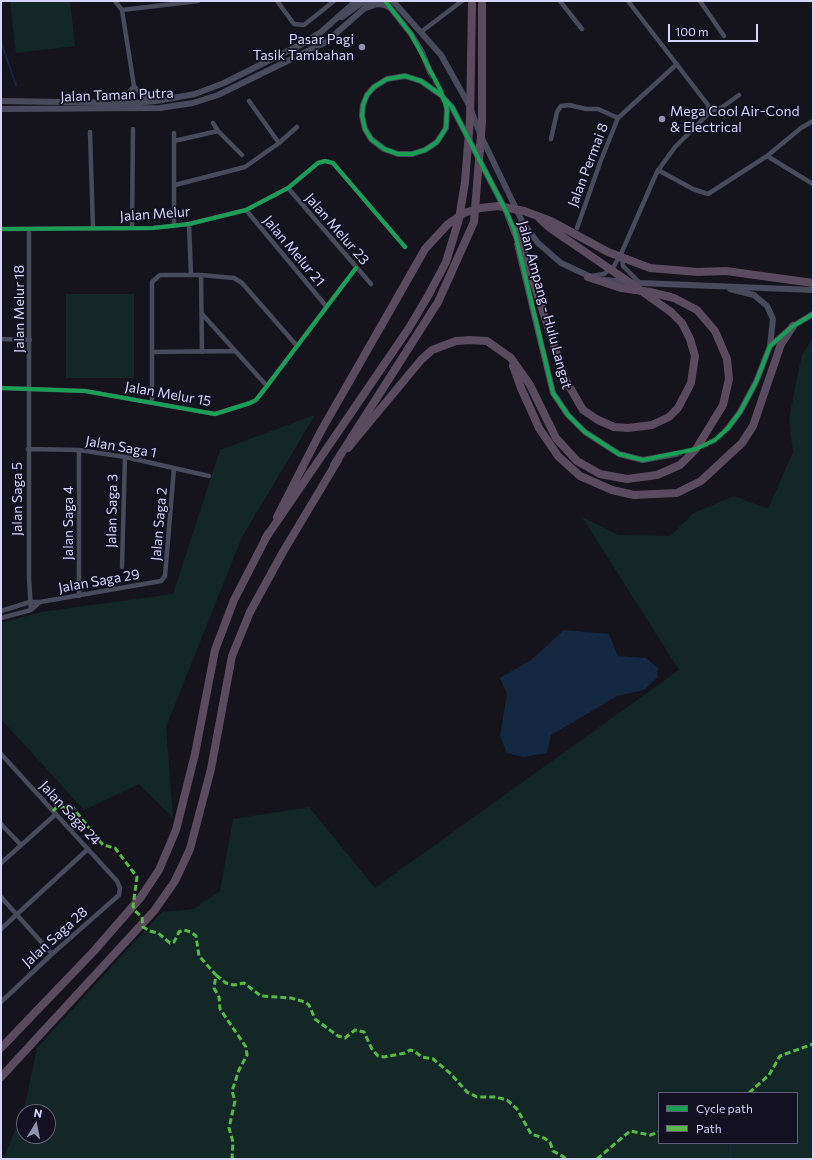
<!DOCTYPE html>
<html>
<head>
<meta charset="utf-8">
<style>
	body { margin:0 }
	#map { position:relative; width:814px; height:1160px; overflow:hidden; background:#15141d; font-family:Commissioner,sans-serif }
	canvas { display:block }
	.frame { position:absolute; inset:0; border:2px solid #d7d4fb; pointer-events:none }
	.legend { position:absolute; left:658px; top:1092px; width:140px; height:52px; box-sizing:border-box; background:#121021; border:1px solid #615e78; margin:0; padding:5px 7px; list-style:none; font-size:12px; color:#d7d4fb }
	.legend li { display:flex; align-items:center; gap:8px; height:20px }
	.legend b { width:20px; border:1px solid #615e78 }
	.north { position:absolute; left:16px; top:1104px; width:40px; height:40px; box-sizing:border-box; background:#121021; border:1px solid #615e78; border-radius:50%; rotate:10deg; font-size:11px; font-weight:700; line-height:16px; text-align:center; color:#d7d4fb }
	.north::after { content:''; display:block; margin:auto; width:14px; height:18px; background:#9391ad; clip-path:polygon(50% 0,100% 100%,50% 72%,0 100%) }
	.scale { position:absolute; left:668px; top:24px; width:90px; height:18px; box-sizing:border-box; border:2px solid #d7d4fb; border-top:0; padding-left:5px; font-size:12px; line-height:14px; white-space:nowrap; color:#d7d4fb; -webkit-text-stroke:3px #121021; paint-order:stroke }
</style>
</head>
<body>
<div id="map">
<canvas width="814" height="1160"></canvas>
<div class="frame"></div>
<ul class="legend">
<li><b style="height:5px;background:#1a9f57"></b>Cycle path</li>
<li><b style="height:5px;background:#58b947"></b>Path</li>
</ul>
<div class="north">N</div>
<div class="scale">100 m</div>
</div>
<script>
const context = document.querySelector('canvas').getContext('2d');
context.lineJoin = 'round';
function fill(path, color) { context.fillStyle = color; context.fill(path, 'evenodd'); }
const shape = rows => new Path2D(rows.map(r => 'M' + r).join(''));
function strokePath(path, color, width, dash) { context.strokeStyle = color; context.lineWidth = width; context.lineCap = dash ? 'butt' : 'round'; context.setLineDash(dash || []); context.stroke(path); }
function label(font, color, halo, rows, align = 'center') {
  context.font = font + ' Commissioner,sans-serif'; context.lineWidth = 3.5; context.setLineDash([]); context.textBaseline = 'middle'; context.strokeStyle = halo; context.fillStyle = color; for (const [text, x, y, turn = 0] of rows) {
    context.save(); context.translate(x, y); context.rotate((+turn || 0) * Math.PI / 180); context.textAlign = isNaN(turn) ? turn : align; if (halo) context.strokeText(text, 0, 0); context.fillText(text, 0, 0); context.restore();
  }
}
fill(shape([
	[10,1,70,1,75,46,16,53],
	[66,294,134,294,134,378,66,378],
	[813,338,813,1159,3,1159,24,1109,37,1048,162,912,194,909,220,891,233,819,309,807,375,888,679,670,582,517,618,535,670,536,694,513,734,496,768,509,793,452,789,420,795,387,802,355],
	[659,1093,797,1093,797,1143,659,1143],
	[24,1112,48,1112,48,1136,24,1136],
	[315,415,242,537,166,727,173,818,139,784,84,810,1,719,1,623,41,612,173,594,220,450]
]), '#132727');
fill(shape([
	[564,630,609,634,618,656,646,658,658,668,657,678,644,690,617,696,551,735,547,753,523,757,507,753,500,736,507,694,500,678,531,660]
]), '#152842');
strokePath(shape([
	[1,42,16,85],
	[730,1143,731,1159]
]), '#152842', 2);
strokePath(shape([
	[430,72,440,89,447,109],
	[676,454,696,449,715,440,728,428]
]), '#32313e', 6, [6, 3]);
strokePath(shape([
	[115,1,122,10,134,86,143,96,154,100],
	[277,1,294,24,304,25,334,1],
	[560,1,582,29],
	[628,1,708,105,709,111],
	[700,1,724,36],
	[122,10,198,1],
	[421,32,462,1],
	[249,101,279,143],
	[115,103,125,97,134,86],
	[709,111,721,108,739,95],
	[213,123,218,131,242,155],
	[90,132,93,228],
	[174,133,174,226],
	[551,139,557,112,561,106,569,105,586,109,598,109,618,118],
	[174,141,218,131],
	[767,156,801,128,813,121],
	[658,170,693,189,708,194,767,156,813,184],
	[175,185,245,167,279,143,297,127],
	[288,188,371,284],
	[246,210,326,306],
	[189,224,191,275],
	[132,228,133,129],
	[577,228,601,160,618,118,677,64],
	[1,229,153,228,189,224,246,210,288,188,318,163,325,161,333,163,405,247],
	[29,230,29,578,31,610],
	[622,256,623,266,640,283],
	[201,275,202,352],
	[591,276,604,274,614,266,621,254,657,172,675,147,706,116,709,111],
	[202,314,267,386],
	[1,339,30,340],
	[152,352,235,351],
	[1,388,85,391,215,414,250,403,256,400,267,386,356,268],
	[152,402,152,282,160,275,201,275,234,278,242,283,297,346],
	[28,449,79,450,125,457,209,476],
	[79,450,79,596],
	[122,567,125,457],
	[1,611,30,602,40,602,161,581,165,576,174,468],
	[1,618,31,610,40,602],
	[1,754,117,881,120,888,119,895,52,954,1,1002],
	[1,824,21,845],
	[1,863,56,814],
	[1,897,52,954],
	[1,929,88,849]
]), '#4a4a5d', 4.5);
strokePath(shape([
	[385,1,411,34,422,52,430,72],
	[393,1,441,55,469,105,480,134,523,223,538,243,561,263,591,277],
	[366,8,377,4,385,5,390,8],
	[342,17,364,1],
	[1,101,131,103,156,101,195,94,224,83,302,44,321,32,356,1],
	[1,109,160,108,193,103,218,95,326,42,373,1],
	[447,109,446,128,437,142,425,150,412,154,398,154,384,149,371,139,365,129,362,116,363,105,367,95,374,87,387,79,405,76,421,81,441,95,452,107,506,211,514,232],
	[517,244,553,393,568,415,585,432,619,454,643,460,676,454],
	[604,280,640,283,813,290],
	[730,289,754,295,767,306,773,319,770,346],
	[728,428,740,412,756,382,770,346,793,326,813,314]
]), '#4a4a5d', 6);
strokePath(shape([
	[514,229,526,259,565,379,583,410,598,420,614,427,628,428,652,425,669,417,678,408,691,383,695,356,690,339,682,323,671,312],
	[726,271,813,283],
	[513,366,521,388,539,428,558,456,580,476,612,490,634,495,677,493,701,481,742,443,753,426,781,344,793,326],
	[348,448,421,360,432,350,456,341,470,340,487,341,511,358,530,385,556,438,577,461,600,474,627,479,657,475,680,465,696,449,723,405,729,379,727,359,715,331,697,310,674,298,650,292,621,288,588,277],
	[277,517,321,431,400,293],
	[1,1048,94,951,141,897,159,870,176,830,195,754,215,650,234,600,268,534],
	[1,1077,154,911,175,881,190,849,211,769,232,656,250,612,283,552,338,460]
]), '#5b4b5e', 8);
strokePath(shape([
	[540,219,550,228,626,280,671,312],
	[400,293,425,249,448,224,464,213,481,208,498,206,524,211,551,221,608,252,650,268,698,272,726,271],
	[334,465,438,302,474,222,482,122,482,4],
	[265,539,409,328,428,296,446,262,459,219,465,182,470,120,472,4]
]), '#5b4b5e', 8);
strokePath(shape([
	[53,811,57,807,73,808,103,845,115,848,137,877,133,906,135,911,142,917,143,927,150,931,158,933,170,943,174,942,179,932,184,930,191,932,196,936,199,956,216,975,214,988,219,997,220,1009,246,1047,247,1055,239,1070,232,1091,235,1101,229,1128,233,1142,232,1159],
	[216,975,226,983,234,985,244,983,261,996,291,998,305,1002,309,1005,315,1019,338,1036,345,1038,355,1030,364,1032,372,1049,378,1056,384,1057,405,1053,410,1050,414,1051,422,1057,433,1059,451,1074,467,1092,477,1097,496,1097,507,1100,517,1109,531,1134,544,1138,550,1142,553,1151,564,1157,565,1159],
	[749,1093,769,1075,780,1056,813,1044],
	[597,1159,630,1131,650,1135,659,1132]
]), '#58b947', 3, [6, 3]);
strokePath(shape([
	[385,1,411,34,440,89,447,109,446,128,437,142,425,150,412,154,398,154,384,149,371,139,365,129,362,116,363,105,367,95,374,87,387,79,405,76,421,81,441,95,452,107,506,211,514,229,553,393,568,415,585,432,619,454,643,460,696,449,715,440,728,428,740,412,756,382,770,346,793,326,813,314],
	[1,229,153,228,189,224,246,210,288,188,318,163,325,161,333,163,405,247],
	[1,388,85,391,215,414,250,403,256,400,267,386,356,268]
]), '#1a9f57', 4);
for (const [x, y, r, color] of [
	[362,47,4,"#9391ad"],
	[662,119,4,"#9391ad"]
]) { const dot = new Path2D(); dot.arc(x, y, r, 0, 2 * Math.PI); context.fillStyle = color; context.fill(dot); strokePath(dot, '#121021', 1.5); }
label('14px', '#d7d4fb', '#121021', [
	["Pasar Pagi",354,39],
	["Tasik Tambahan",354,55],
	["Mega Cool Air-Cond",670,111,"left"],
	["& Electrical",670,127,"left"]
], 'right');
label('14px', '#d7d4fb', '#121021', [
	["Jalan Taman Putra",117,95,-2],
	["Jalan Permai 8",588,165,-69],
	["Jalan Melur",155,214,-4],
	["Jalan Melur 23",337,229,49],
	["Jalan Melur 21",294,251,50],
	["Jalan Ampang - Hulu Langat",545,305,75],
	["Jalan Melur 18",19,309,-90],
	["Jalan Melur 15",168,394,10],
	["Jalan Saga 1",121,447,10],
	["Jalan Saga 5",17,499,-90],
	["Jalan Saga 3",112,511,-89],
	["Jalan Saga 4",68,523,-90],
	["Jalan Saga 2",159,524,-85],
	["Jalan Saga 29",99,581,-10],
	["Jalan Saga 24",70,813,47],
	["Jalan Saga 28",55,937,-42]
]);
</script>
</body>
</html>
